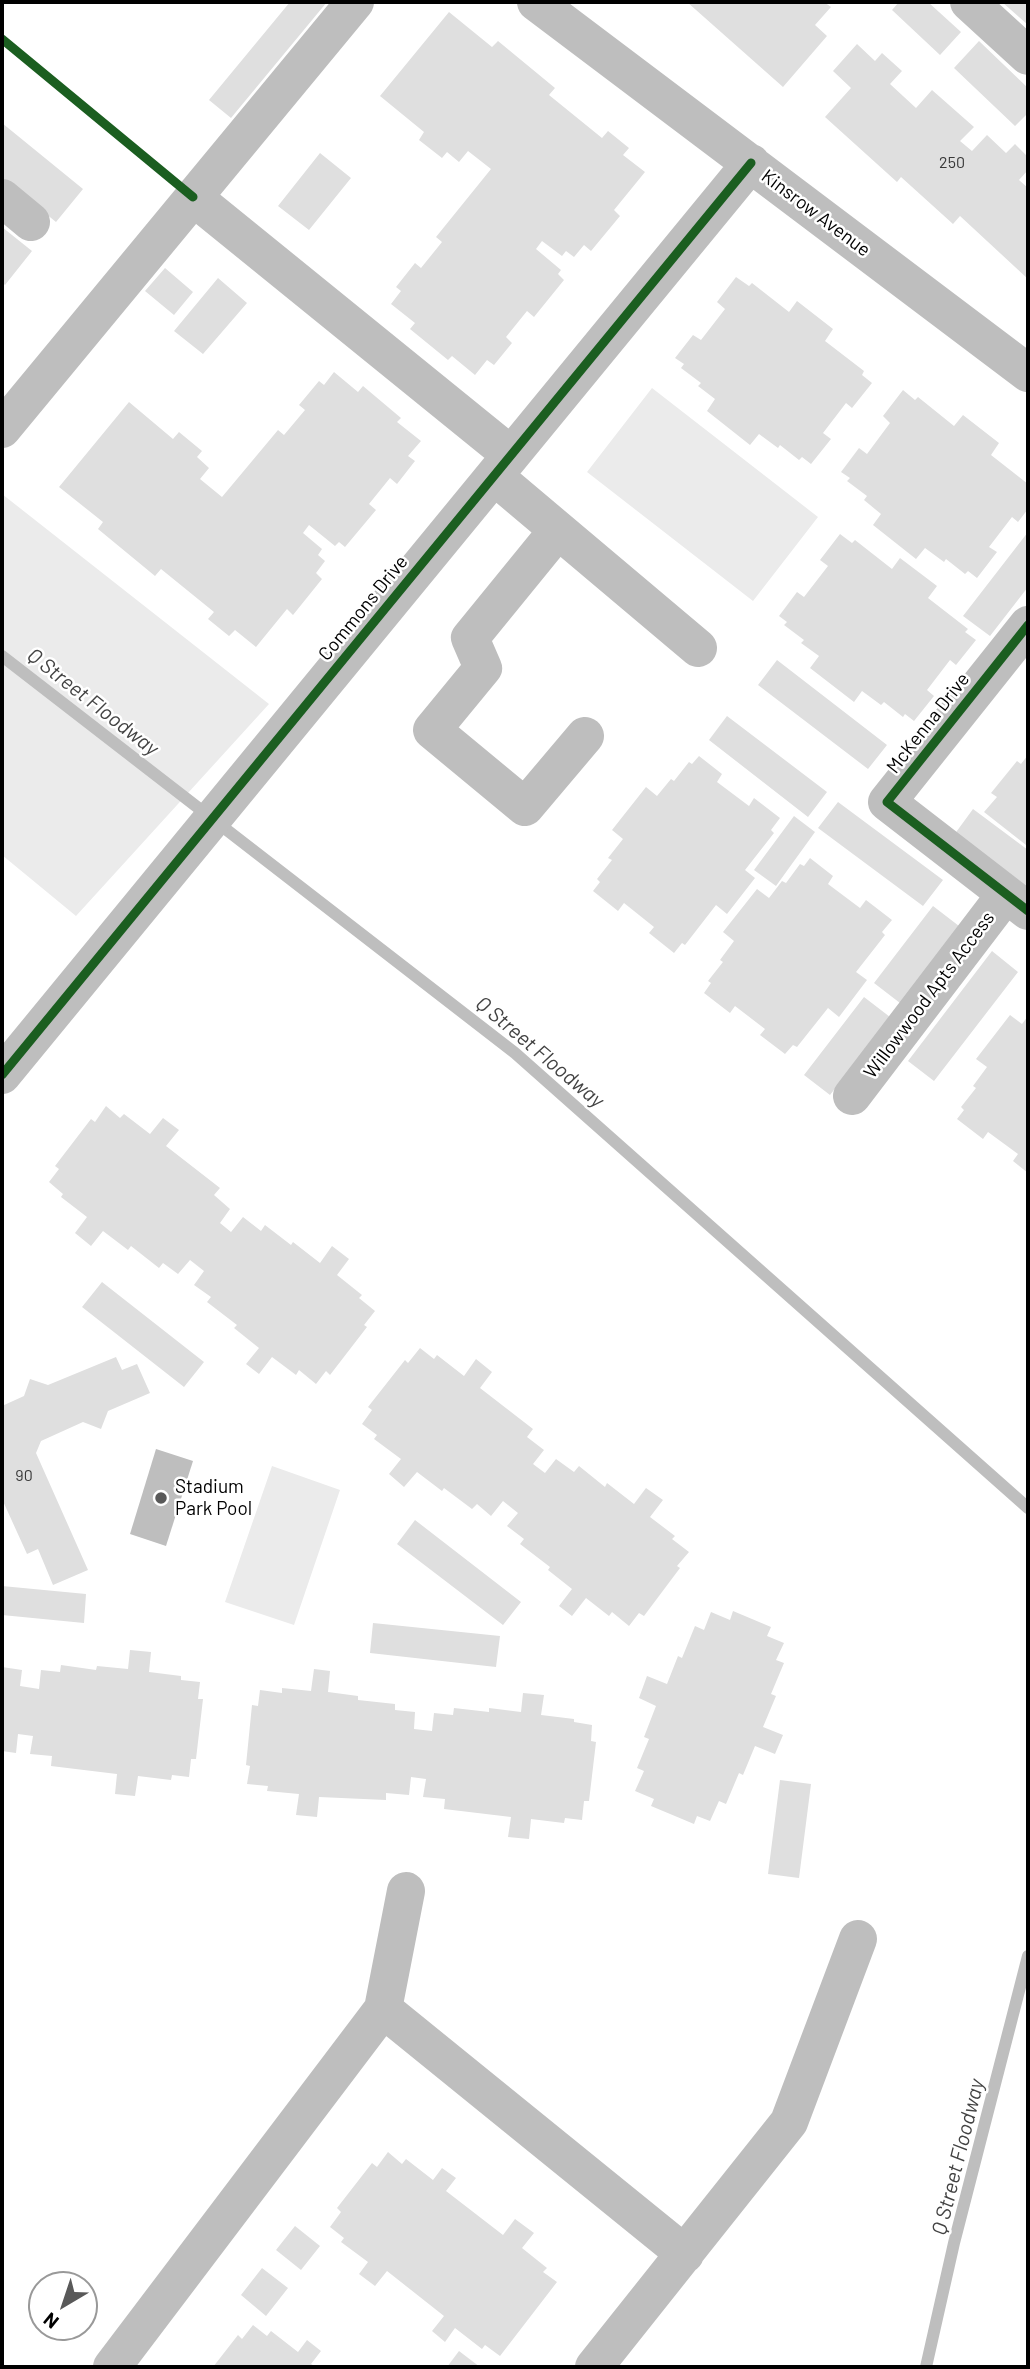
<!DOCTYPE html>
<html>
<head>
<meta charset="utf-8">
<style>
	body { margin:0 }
	#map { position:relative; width:1030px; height:2369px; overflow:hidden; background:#fff; font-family:Barlow,sans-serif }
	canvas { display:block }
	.frame { position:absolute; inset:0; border:4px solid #000; pointer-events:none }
	.north { position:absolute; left:28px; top:2271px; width:70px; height:70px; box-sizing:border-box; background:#fff; border:2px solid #999; border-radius:50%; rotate:219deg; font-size:19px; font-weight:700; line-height:28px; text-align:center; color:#000 }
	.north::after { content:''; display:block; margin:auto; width:24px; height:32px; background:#595959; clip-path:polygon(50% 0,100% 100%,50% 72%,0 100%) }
</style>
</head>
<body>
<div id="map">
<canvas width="1030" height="2369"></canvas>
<div class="frame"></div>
<div class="north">N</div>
</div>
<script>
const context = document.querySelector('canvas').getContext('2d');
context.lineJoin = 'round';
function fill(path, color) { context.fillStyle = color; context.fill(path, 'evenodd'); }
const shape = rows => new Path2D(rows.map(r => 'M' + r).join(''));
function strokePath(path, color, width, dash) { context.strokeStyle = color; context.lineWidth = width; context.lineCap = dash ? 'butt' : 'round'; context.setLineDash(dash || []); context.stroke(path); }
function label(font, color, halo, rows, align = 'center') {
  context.font = font + ' Barlow,sans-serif'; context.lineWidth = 5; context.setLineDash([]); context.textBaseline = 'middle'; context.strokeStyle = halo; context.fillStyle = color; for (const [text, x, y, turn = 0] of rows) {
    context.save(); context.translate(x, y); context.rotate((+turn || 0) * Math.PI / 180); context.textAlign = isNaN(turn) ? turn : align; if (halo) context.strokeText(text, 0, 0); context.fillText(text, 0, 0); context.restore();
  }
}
fill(shape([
	[652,388,818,517,753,601,587,472],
	[2,494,269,704,76,916,2,855],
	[272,1466,340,1490,294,1625,225,1602]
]), '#ebebeb');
fill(shape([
	[156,1449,193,1461,166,1546,130,1534]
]), '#bebebe');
strokePath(shape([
	[2,656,515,1053,1028,1508],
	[926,2367,954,2243,1028,1956]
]), '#bebebe', 12);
fill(shape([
	[290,2,327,2,231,118,209,100],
	[687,2,824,2,831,7,815,25,827,36,783,87],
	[899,2,928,2,961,32,940,55,892,10],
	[1002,2,1028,2,1028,25],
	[449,12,492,47,498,41,555,88,549,95,602,138,608,131,629,148,623,155,645,172,614,210,620,216,591,251,584,245,574,257,566,251,562,256,542,241,536,249,561,270,558,274,564,280,534,317,527,311,506,337,512,343,494,365,487,360,475,375,452,356,448,360,410,329,415,323,391,304,401,291,396,287,415,263,421,268,442,242,436,237,491,169,468,151,459,162,447,152,442,158,419,140,424,132,380,96],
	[979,41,1028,88,1028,113,1015,126,954,68],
	[857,44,875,61,882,53,902,71,890,84,916,108,932,90,974,127,960,141,972,151,987,135,1006,153,1015,144,1028,157,1028,170,1019,180,1028,188,1028,279,960,216,953,224,901,177,897,182,825,117,851,88,833,71],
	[2,123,83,189,56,222,2,178],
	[320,153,351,178,309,230,278,206],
	[2,227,32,251,5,285,2,282],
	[165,268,193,292,174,315,145,291],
	[736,277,749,286,752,283,789,312,797,301,833,329,825,341,864,371,862,375,872,383,852,408,846,403,823,433,831,439,811,464,802,457,799,460,780,445,778,448,759,434,750,445,707,411,715,399,698,386,701,383,681,368,684,364,675,358,693,335,701,340,725,309,717,302],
	[218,278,247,303,203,354,174,331],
	[334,372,358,392,363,386,401,418,397,422,421,441,408,456,415,461,397,484,390,478,369,504,376,510,345,547,339,542,335,546,309,525,303,533,322,549,318,555,325,561,316,573,322,579,293,615,287,609,256,647,235,630,229,636,208,619,214,612,161,569,155,576,98,529,103,522,59,487,129,402,173,439,179,432,202,451,197,457,209,468,200,479,222,497,278,430,284,435,305,410,299,405,319,381,324,385],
	[903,390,915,400,918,397,954,426,963,415,999,443,991,455,1028,484,1028,509,1018,522,1012,517,989,547,997,552,977,578,968,571,965,574,946,559,944,562,925,548,916,559,873,525,881,514,864,500,867,496,847,481,850,478,841,472,859,448,867,454,890,423,883,416],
	[1028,532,1028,587,990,636,963,616],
	[840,534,852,543,855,540,892,569,900,558,937,586,928,598,968,629,965,632,976,640,956,665,950,660,927,690,934,696,914,721,905,714,903,717,884,702,881,705,862,691,854,702,810,668,819,656,801,643,804,640,784,625,787,622,779,616,797,592,804,597,828,566,820,560],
	[777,660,887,745,868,769,758,685],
	[727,716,827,792,808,817,709,740],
	[1028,755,1028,843,1026,845,984,812,997,797,991,793,1017,761,1021,764],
	[699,756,722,774,717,782,749,806,754,798,780,818,771,830,774,833,745,870,755,878,727,914,716,905,685,945,682,943,674,953,649,933,654,927,624,903,618,911,593,891,600,882,597,879,612,860,608,858,623,839,612,830,646,787,657,796,671,779,674,781,689,762,692,764],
	[838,802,943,880,923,906,818,828],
	[973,809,1028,850,1028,892,954,835],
	[794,816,815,832,776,886,754,870],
	[810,858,833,876,828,884,860,908,866,900,892,920,882,932,885,935,856,972,867,980,839,1017,828,1008,797,1047,793,1045,785,1054,760,1035,765,1029,735,1006,730,1013,704,993,711,983,708,981,723,962,720,960,734,941,723,932,757,889,769,898,782,881,786,883,800,864,804,866],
	[933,906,959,926,900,1003,874,983],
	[992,951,1018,972,934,1081,908,1061],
	[864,997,890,1017,830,1095,804,1075],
	[1010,1015,1022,1024,1028,1016,1028,1173,1013,1161,1018,1154,988,1132,983,1139,957,1119,964,1110,961,1107,976,1088,973,1086,987,1067,976,1059],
	[106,1106,120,1118,124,1114,150,1134,163,1118,179,1130,166,1146,220,1188,214,1195,230,1209,220,1223,231,1232,243,1217,261,1231,265,1225,291,1245,293,1242,320,1263,332,1246,349,1259,337,1275,362,1295,359,1298,375,1311,364,1325,367,1327,330,1375,326,1371,316,1384,299,1370,296,1375,272,1357,259,1374,246,1364,259,1348,234,1328,237,1325,207,1302,211,1297,194,1285,204,1271,190,1260,178,1274,163,1263,159,1268,131,1246,128,1250,103,1231,91,1246,75,1233,87,1217,61,1197,63,1194,49,1182,59,1169,55,1166,91,1119,95,1122],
	[102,1282,204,1362,184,1387,82,1307],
	[420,1348,434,1359,437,1355,464,1376,476,1359,492,1372,480,1388,533,1429,527,1437,544,1450,533,1464,545,1473,556,1459,574,1472,579,1466,605,1487,607,1483,634,1504,646,1488,663,1500,650,1517,675,1536,672,1539,689,1552,677,1566,680,1568,644,1616,639,1613,629,1626,612,1612,609,1616,586,1598,572,1616,559,1606,572,1589,548,1570,550,1567,520,1544,524,1539,507,1526,518,1513,503,1501,491,1516,477,1504,472,1509,444,1488,442,1491,417,1472,404,1487,389,1474,401,1459,374,1439,377,1435,362,1424,372,1410,368,1407,405,1360,408,1363],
	[116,1357,122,1370,137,1364,150,1393,108,1411,101,1429,83,1422,41,1441,36,1453,88,1570,53,1585,38,1549,27,1554,2,1499,2,1406,24,1396,30,1379,48,1385],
	[415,1520,521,1602,503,1625,397,1544],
	[2,1586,86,1594,84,1623,2,1615],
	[733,1611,771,1627,767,1636,784,1643,776,1660,784,1663,771,1694,776,1696,763,1727,783,1735,775,1754,755,1746,743,1775,739,1773,726,1804,719,1801,710,1821,697,1816,694,1824,651,1806,654,1799,635,1791,644,1771,637,1768,649,1739,644,1737,656,1706,639,1698,647,1676,667,1684,678,1656,682,1658,695,1626,704,1630,711,1612,730,1620],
	[373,1623,500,1636,496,1667,370,1653],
	[130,1650,151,1652,149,1672,181,1676,181,1680,200,1682,198,1699,203,1699,196,1759,191,1759,189,1777,172,1775,171,1780,138,1776,135,1796,115,1794,117,1774,51,1766,52,1756,30,1754,33,1736,18,1734,16,1753,2,1751,2,1667,22,1670,20,1686,39,1689,41,1670,60,1672,61,1665,96,1670,97,1666,128,1669],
	[314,1669,330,1671,328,1692,358,1696,358,1700,395,1704,395,1710,415,1712,414,1729,432,1731,434,1713,453,1715,454,1708,489,1712,489,1708,521,1712,523,1693,544,1695,541,1715,574,1719,574,1722,592,1725,591,1741,596,1742,589,1801,584,1801,582,1820,565,1818,564,1823,531,1819,529,1839,508,1837,511,1817,444,1809,445,1799,423,1797,426,1779,411,1777,409,1795,386,1793,386,1800,319,1797,317,1817,296,1815,299,1794,267,1791,268,1786,247,1784,250,1766,246,1765,252,1705,258,1706,260,1690,282,1693,282,1688,311,1691],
	[780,1780,811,1784,799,1878,768,1874],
	[388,2152,402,2164,406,2159,433,2180,442,2168,456,2178,446,2191,503,2235,515,2219,534,2233,522,2248,547,2268,543,2272,557,2282,500,2356,485,2345,482,2349,455,2328,445,2342,432,2331,444,2316,387,2271,375,2286,359,2274,368,2262,341,2242,344,2238,330,2227,341,2212,337,2208,372,2163,377,2167],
	[295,2226,320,2246,301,2270,276,2250],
	[262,2268,288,2288,266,2316,241,2295],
	[253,2325,267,2336,271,2331,298,2352,307,2340,321,2351,311,2364,316,2367,213,2367,238,2335,242,2339],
	[459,2351,480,2367,447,2367]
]), '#dfdfdf');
strokePath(shape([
	[536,2,1028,373],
	[969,2,1028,56],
	[193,197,511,455],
	[2,198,31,222],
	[2,429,355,2],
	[494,476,698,648],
	[558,530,470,638,483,668,432,730,525,807,585,736],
	[1028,625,887,802,1028,911],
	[2,1075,751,163],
	[852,1096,1006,894],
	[383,2009,685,2254],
	[112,2367,383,2009,406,1891],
	[594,2367,789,2122,858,1939]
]), '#bebebe', 38);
strokePath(shape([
	[2,39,193,197],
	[1028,625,887,802,1028,911],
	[2,1075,751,163]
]), '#1b5e20', 9);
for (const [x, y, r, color] of [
	[161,1498,7,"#595959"]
]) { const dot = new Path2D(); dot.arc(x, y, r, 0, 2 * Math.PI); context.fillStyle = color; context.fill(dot); strokePath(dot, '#fff', 2.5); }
label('16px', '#383838', null, [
	["250",952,163],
	["90",24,1476]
]);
label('19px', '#000', '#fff', [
	["Kinsrow Avenue",816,213,37],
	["Commons Drive",363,608,-51],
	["McKenna Drive",928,723,-52],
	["Willowwood Apts Access",929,995,-53]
]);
label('19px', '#000', '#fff', [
	["Stadium",175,1487],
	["Park Pool",175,1509]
], 'left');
label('italic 21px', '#434343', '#fff', [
	["Q Street Floodway",93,702,38],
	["Q Street Floodway",540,1052,40],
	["Q Street Floodway",958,2157,-76]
]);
</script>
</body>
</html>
